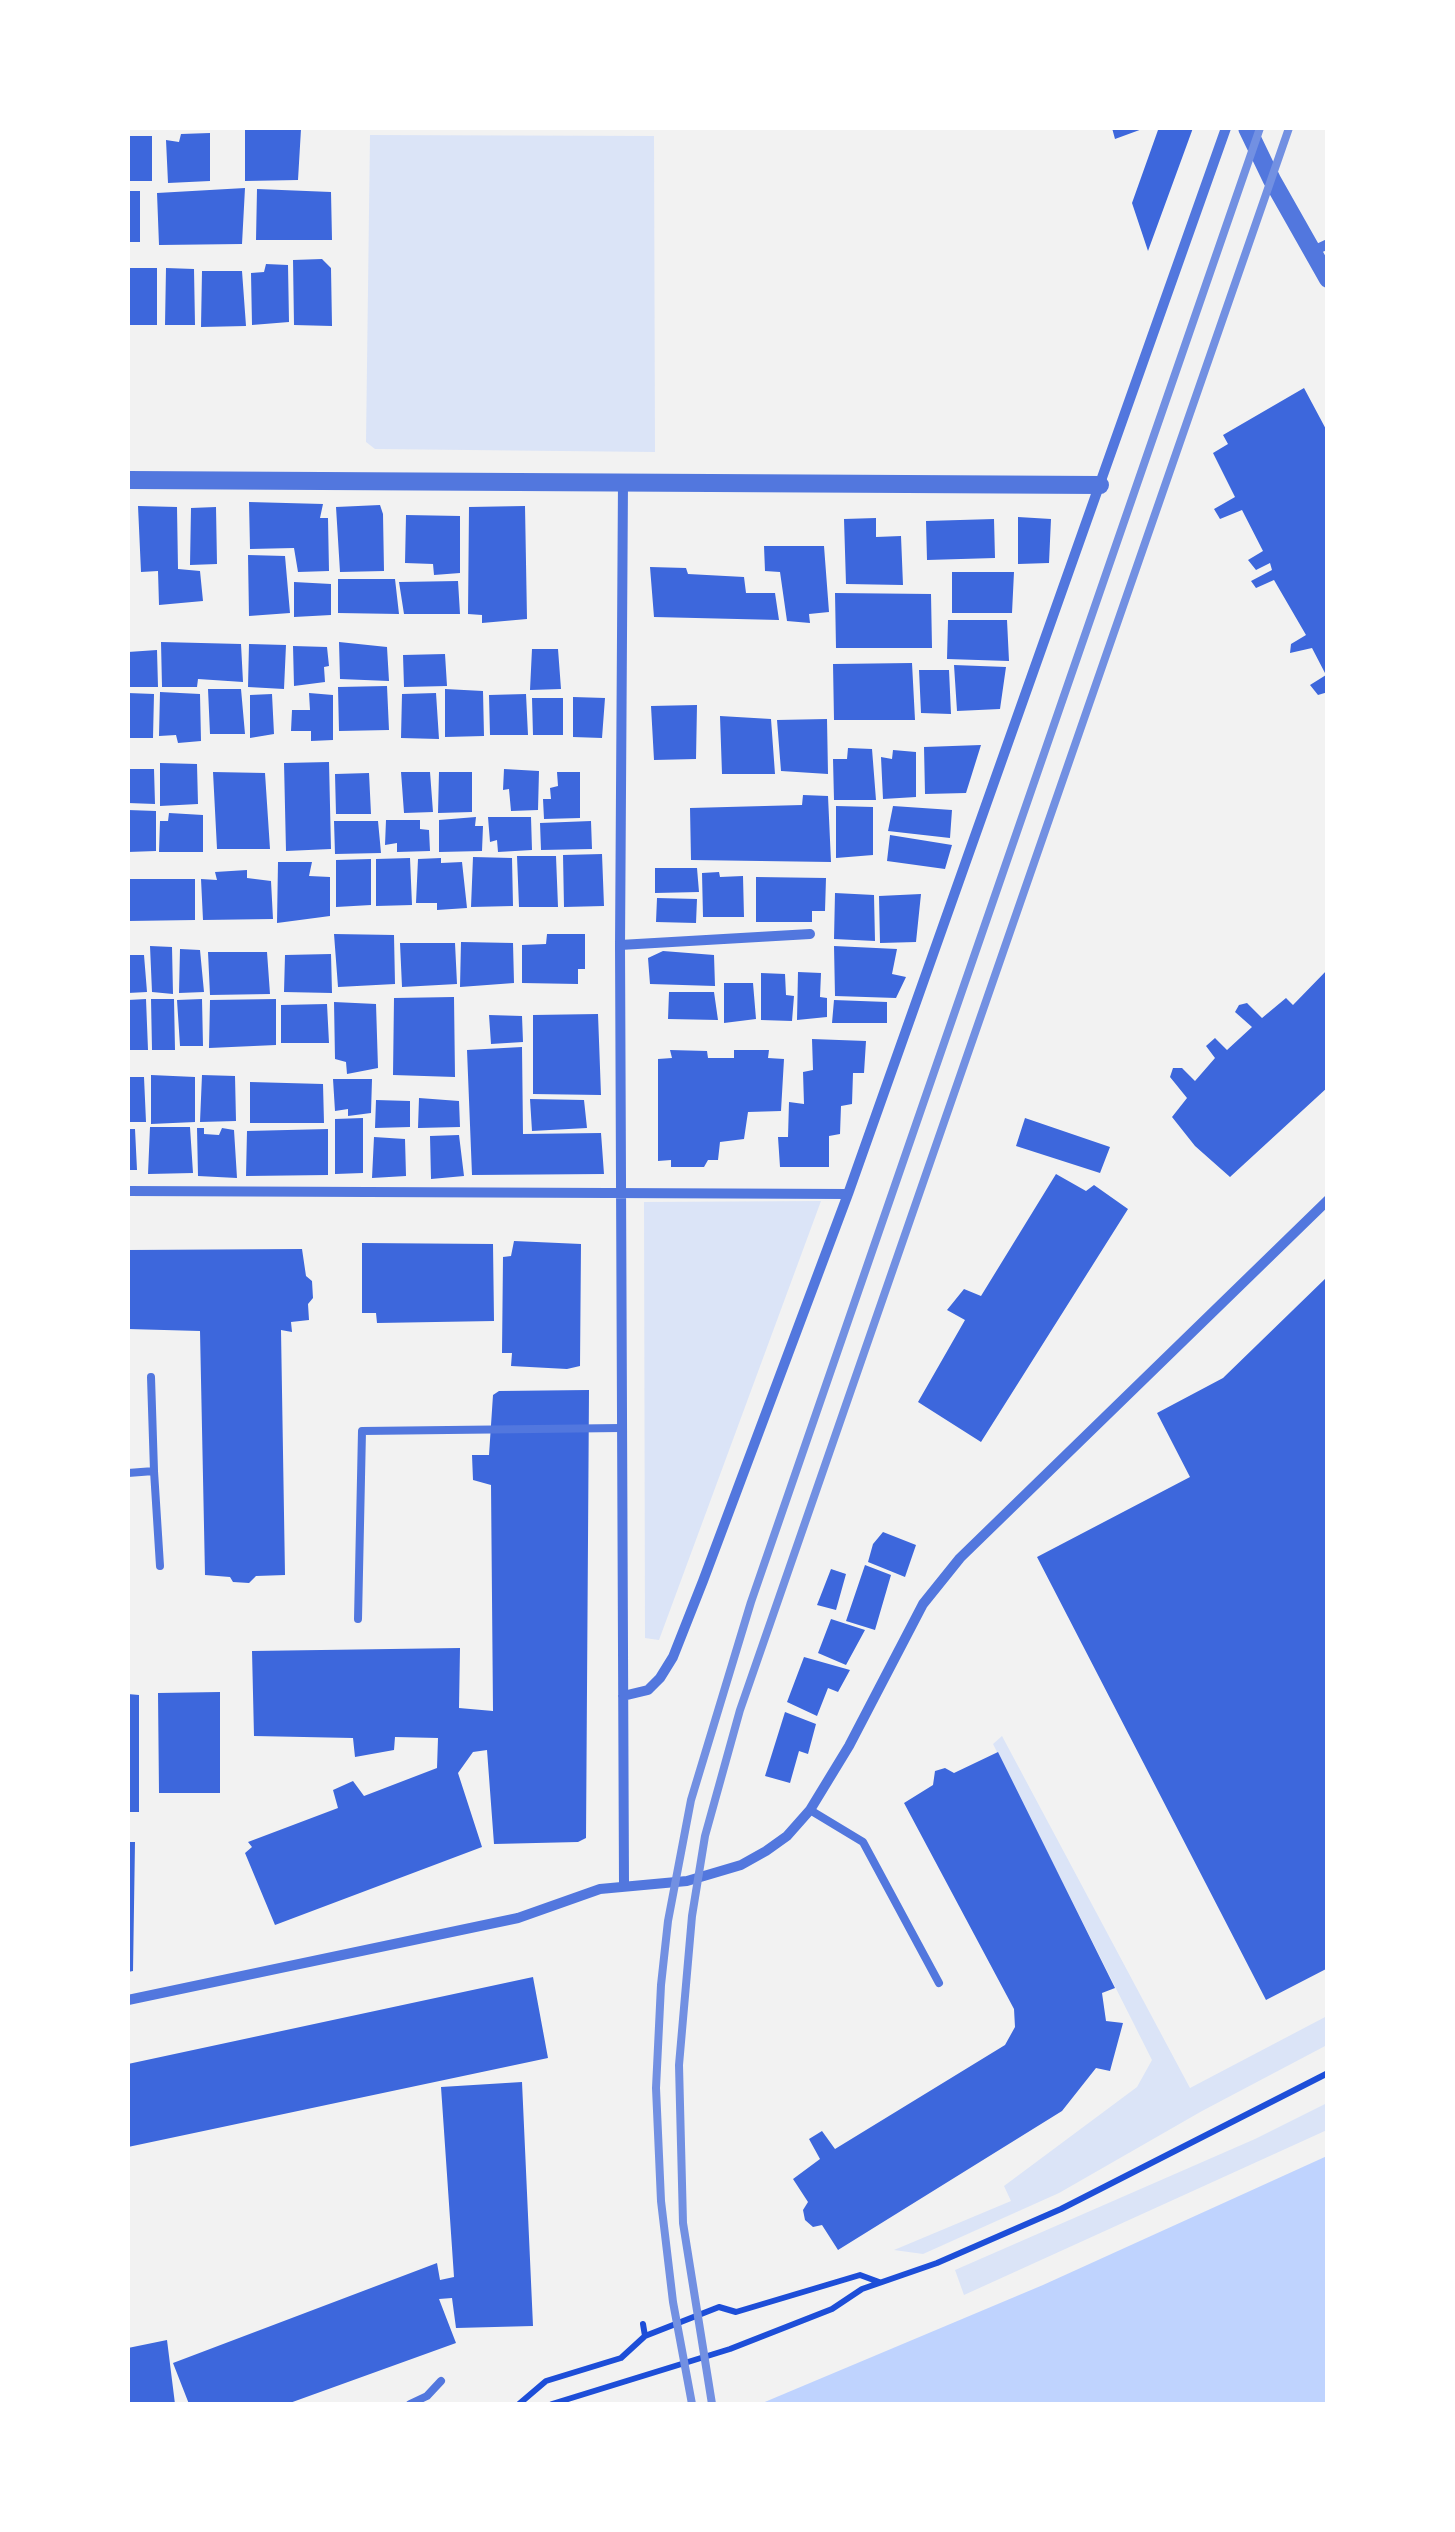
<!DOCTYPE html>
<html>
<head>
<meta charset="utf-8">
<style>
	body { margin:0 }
	#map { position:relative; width:1455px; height:2532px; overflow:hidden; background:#f2f2f2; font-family:Bitter,serif }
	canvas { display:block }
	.frame { position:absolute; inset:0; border:130px solid #fff; pointer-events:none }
</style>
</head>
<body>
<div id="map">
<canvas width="1455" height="2532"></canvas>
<div class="frame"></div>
</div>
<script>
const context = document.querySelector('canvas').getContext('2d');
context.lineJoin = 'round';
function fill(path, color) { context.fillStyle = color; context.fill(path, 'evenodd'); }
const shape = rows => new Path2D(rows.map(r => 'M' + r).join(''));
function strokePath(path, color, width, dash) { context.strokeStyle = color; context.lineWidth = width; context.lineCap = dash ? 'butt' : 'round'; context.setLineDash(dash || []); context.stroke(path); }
fill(shape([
	[370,135,654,136,655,452,375,449,366,442],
	[821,1201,659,1640,645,1638,644,1202],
	[1002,1736,1190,2088,1327,2016,1327,2045,1202,2111,1059,2193,923,2254,894,2250,1011,2201,1004,2186,1137,2087,1152,2060,993,1744],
	[1327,2103,1327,2130,964,2295,955,2270,1255,2139]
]), '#dbe4f7');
fill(shape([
	[1327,2156,1327,2404,760,2404,1043,2285]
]), '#bfd3fe');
fill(shape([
	[258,128,301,129,298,180,245,181,245,130],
	[1112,128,1145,128,1115,139],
	[1167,128,1193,128,1148,251,1132,203,1158,130],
	[210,133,210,181,168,183,166,140,179,142,181,134],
	[128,136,152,136,152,181,128,181],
	[245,188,242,244,159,245,157,193],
	[257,189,331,192,332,240,256,240],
	[128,191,140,191,140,242,128,242],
	[322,259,331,268,332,326,294,325,293,260],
	[266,264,288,265,289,322,252,325,251,273,264,272],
	[128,268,157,268,157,325,128,325],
	[166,268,194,269,195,325,165,325],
	[202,271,242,271,246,326,201,327],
	[1304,388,1328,433,1328,692,1318,695,1310,685,1326,675,1312,648,1290,653,1291,644,1306,635,1274,580,1256,588,1251,581,1272,570,1270,563,1256,570,1248,560,1263,551,1242,510,1220,519,1214,509,1235,497,1213,453,1228,444,1223,435],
	[249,502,323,504,320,518,328,518,329,571,298,572,294,548,250,549],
	[380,505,383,514,384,571,340,572,336,507],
	[138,506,177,507,178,569,200,571,203,601,159,605,158,571,141,572],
	[525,506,527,619,482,623,482,615,468,614,469,507],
	[216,507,217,564,190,565,191,508],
	[406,515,460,516,460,573,434,575,433,564,405,563],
	[1018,517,1051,519,1049,563,1018,564],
	[876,518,876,537,901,536,903,585,846,584,844,519],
	[994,519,995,558,927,560,926,521],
	[764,546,824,546,829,612,809,614,810,623,787,621,780,572,765,571],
	[248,555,285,556,290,613,249,616],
	[650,567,686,568,688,574,744,577,746,593,775,593,779,620,654,617],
	[952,572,1014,572,1012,613,952,613],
	[338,579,395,579,399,614,338,613],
	[458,581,460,614,404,614,399,582],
	[294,582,331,584,331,615,294,617],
	[835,593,931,594,932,648,836,648],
	[948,620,1007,620,1009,661,947,659],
	[161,642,241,644,243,682,198,679,197,687,162,687],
	[339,642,387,647,389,681,340,679],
	[249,644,286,645,284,689,248,687],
	[293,646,327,647,329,666,324,667,325,682,294,686],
	[532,649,558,649,561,689,530,690],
	[157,650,158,687,128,687,128,652],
	[445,654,447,686,404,687,403,655],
	[912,663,915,720,834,720,833,664],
	[954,665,1006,667,1000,709,957,711],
	[919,670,949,670,951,714,921,713],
	[387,686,389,730,339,731,338,687],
	[208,689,241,689,245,734,210,734],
	[445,689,483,691,484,736,445,737],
	[160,692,200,694,201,741,178,743,176,735,159,736],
	[128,693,154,694,153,738,128,738],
	[309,693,333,695,333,740,311,741,311,731,291,731,292,710,310,710],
	[436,693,439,739,401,738,402,694],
	[272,694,274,734,250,738,250,695],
	[526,694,528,735,490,735,489,695],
	[573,697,605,698,602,738,573,737],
	[532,698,563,698,563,735,533,735],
	[697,705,696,759,654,760,651,706],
	[720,716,771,719,775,774,722,774],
	[827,719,828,774,781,771,777,720],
	[981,745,966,793,925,794,924,747],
	[848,748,872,749,876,800,834,800,833,759,847,759],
	[893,750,916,752,916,797,883,799,881,757,892,759],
	[329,762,331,849,286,851,284,763],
	[160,763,197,764,198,804,160,806],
	[128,769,154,769,155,804,128,803],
	[504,769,539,771,538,810,511,811,509,789,503,790],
	[213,772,265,773,270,849,217,849],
	[401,772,430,772,433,812,404,813],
	[439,772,472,772,472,812,438,813],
	[557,772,580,772,580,818,544,819,543,799,551,799,550,788,558,786],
	[369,773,371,814,336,814,335,774],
	[803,795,828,796,831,862,691,860,690,808,802,805],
	[836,806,873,807,873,855,836,858],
	[893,806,952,810,950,838,888,831],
	[128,810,156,811,156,851,128,852],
	[169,813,203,815,203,852,159,852,160,821,168,821],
	[476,817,475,826,483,826,482,851,439,852,439,820],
	[488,817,531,817,532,850,498,852,497,840,490,842],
	[386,820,420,820,420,829,429,830,430,851,397,852,397,843,385,845],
	[334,821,378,821,381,853,335,854],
	[591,821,592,849,541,850,540,823],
	[890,835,952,845,945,869,887,861],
	[602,854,604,906,564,907,563,855],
	[517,856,556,856,558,907,519,907],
	[473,857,512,858,513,906,471,907],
	[410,858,412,905,376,906,376,859],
	[441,858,441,863,462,862,467,908,437,910,437,903,416,903,418,859],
	[371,859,371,905,336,907,336,860],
	[278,862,312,862,309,876,330,877,330,916,277,923],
	[655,868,697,868,699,892,655,893],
	[247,870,247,878,271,881,273,919,203,920,201,879,217,880,215,872],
	[719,872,720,877,743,876,744,917,703,917,702,873],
	[756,877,826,878,825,911,812,911,812,922,756,922],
	[128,879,195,879,195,920,128,921],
	[835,893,874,895,875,941,834,939],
	[921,894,916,942,880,943,879,896],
	[657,898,697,899,696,923,656,922],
	[334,934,394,935,395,984,338,987],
	[547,934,585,934,585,969,578,969,578,984,522,983,522,945,546,944],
	[461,942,513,943,514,983,460,987],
	[400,943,455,943,457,984,402,987],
	[150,946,172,947,173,994,152,992],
	[834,946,897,949,892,974,906,977,896,998,835,996],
	[180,949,200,950,204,992,179,993],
	[663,951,714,955,715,986,650,984,648,958],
	[208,952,267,952,270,994,210,995],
	[331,954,332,993,284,992,285,955],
	[128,955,144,955,147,992,128,993],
	[1328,969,1328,1087,1230,1177,1195,1146,1172,1117,1187,1098,1170,1077,1173,1068,1182,1068,1195,1081,1215,1058,1206,1046,1215,1038,1227,1050,1252,1027,1235,1012,1239,1005,1247,1003,1262,1018,1286,998,1293,1005],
	[798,972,821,973,820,997,827,998,827,1017,797,1020],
	[761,973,785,974,786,995,794,996,792,1021,761,1020],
	[724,983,753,983,756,1019,724,1023],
	[669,992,714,992,718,1020,668,1019],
	[454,997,455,1077,393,1075,394,998],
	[146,999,148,1050,128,1050,128,1000],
	[151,999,174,999,175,1050,152,1050],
	[202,999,203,1046,180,1046,177,1000],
	[276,999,276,1045,209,1048,210,1000],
	[834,1000,887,1002,887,1023,832,1023],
	[334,1002,376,1004,378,1068,347,1074,346,1062,335,1059],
	[327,1004,329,1043,281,1043,281,1005],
	[598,1014,601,1095,533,1094,533,1015],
	[489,1015,522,1016,523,1042,491,1044],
	[812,1039,866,1041,864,1073,853,1073,852,1104,841,1106,840,1134,829,1136,829,1167,780,1167,778,1137,788,1137,789,1102,804,1104,803,1072,813,1070],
	[522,1047,523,1134,601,1133,604,1174,472,1175,467,1050],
	[670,1050,707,1051,708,1058,734,1058,734,1050,769,1050,768,1058,784,1059,781,1111,748,1112,744,1139,720,1142,718,1160,708,1160,704,1167,671,1167,671,1160,658,1161,658,1059,672,1058],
	[151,1075,195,1077,195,1122,151,1124],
	[202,1075,235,1076,236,1121,200,1122],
	[128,1077,144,1077,146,1122,128,1122],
	[333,1079,372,1079,371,1113,348,1116,348,1109,335,1111],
	[250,1082,323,1084,324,1123,250,1123],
	[419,1098,459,1101,460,1127,418,1128],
	[530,1099,584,1100,587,1128,532,1131],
	[376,1100,410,1101,410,1127,375,1128],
	[363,1118,363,1173,335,1174,335,1119],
	[1025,1118,1110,1147,1100,1173,1016,1146],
	[150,1127,190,1127,193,1173,148,1174],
	[197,1128,204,1128,204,1134,219,1135,222,1128,234,1130,237,1178,198,1176],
	[128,1129,135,1129,137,1170,128,1170],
	[328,1129,328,1175,246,1176,247,1131],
	[459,1135,464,1176,431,1179,430,1136],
	[374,1137,405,1139,406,1176,372,1178],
	[1056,1174,1086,1191,1094,1185,1128,1209,981,1442,918,1402,965,1320,947,1310,964,1289,981,1296],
	[514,1241,581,1244,580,1366,567,1369,511,1366,512,1353,502,1353,503,1257,511,1256],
	[362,1243,493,1244,494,1321,377,1323,376,1313,362,1313],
	[302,1249,306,1276,312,1281,313,1298,308,1304,309,1320,291,1322,292,1332,281,1330,285,1575,256,1576,249,1583,233,1582,230,1577,205,1575,200,1331,128,1329,128,1250],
	[1328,1276,1328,1968,1266,2000,1037,1557,1190,1477,1157,1413,1223,1378],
	[589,1390,586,1838,578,1842,494,1844,487,1750,473,1752,458,1773,482,1847,275,1925,245,1853,252,1847,248,1842,338,1808,333,1790,353,1781,364,1796,437,1768,438,1738,395,1737,394,1750,355,1757,353,1738,254,1736,252,1651,460,1648,459,1708,493,1711,491,1485,473,1480,472,1455,489,1455,493,1395,499,1391],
	[883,1532,916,1545,905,1577,868,1562,873,1544],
	[865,1565,891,1575,875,1630,846,1621],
	[831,1569,846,1574,836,1610,817,1605],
	[831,1619,865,1630,846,1665,818,1653],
	[804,1657,850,1670,838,1692,828,1688,817,1716,787,1702],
	[220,1692,220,1793,159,1793,158,1693],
	[128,1694,139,1695,139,1812,128,1812],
	[785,1712,816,1724,808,1754,799,1751,790,1783,765,1776],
	[998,1752,1115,1988,1102,1993,1106,2021,1123,2023,1110,2071,1096,2068,1062,2111,838,2250,822,2225,813,2227,805,2220,803,2210,808,2202,793,2179,820,2159,809,2139,822,2131,835,2149,1005,2045,1015,2027,1014,2009,904,1803,933,1785,935,1771,945,1768,954,1773],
	[128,1842,135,1842,133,1971,128,1972],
	[533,1977,548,2058,128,2147,128,2064],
	[522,2082,533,2326,456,2328,452,2298,439,2299,456,2343,287,2404,189,2404,173,2363,437,2263,440,2280,454,2277,441,2087],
	[167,2340,175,2404,128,2404,128,2348]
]), '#3d67dc');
strokePath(shape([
	[643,2324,645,2336],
	[519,2404,546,2381,621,2358,645,2336,719,2307,736,2312,860,2275,879,2282],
	[552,2404,730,2349,832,2309,862,2289,937,2263,1061,2209,1328,2073]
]), '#1d4ed8', 6);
strokePath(shape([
	[154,1471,160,1566],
	[128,1473,154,1471,151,1377],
	[358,1619,362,1431,621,1428],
	[810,1810,863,1842,939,1983],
	[410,2404,427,2396,441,2381]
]), '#5277de', 8);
strokePath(shape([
	[1313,251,1328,244],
	[623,481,620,945,624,1884],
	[620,945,810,934],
	[128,1191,848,1194],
	[623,1696,648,1690,660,1678,673,1657,703,1581,848,1194,1226,128],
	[128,2000,518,1918,600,1889,687,1881,741,1865,766,1851,787,1836,810,1810,849,1746,923,1604,960,1558,1328,1200]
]), '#5277de', 10);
strokePath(shape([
	[1247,128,1272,180,1328,279],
	[128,480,1100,485]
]), '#5277de', 18);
strokePath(shape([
	[692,2404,673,2302,661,2201,656,2088,661,1985,668,1921,691,1800,751,1602,1260,128],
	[712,2404,683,2223,679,2065,692,1916,705,1836,740,1710,1289,128]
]), '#7290e2', 8);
</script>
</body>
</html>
